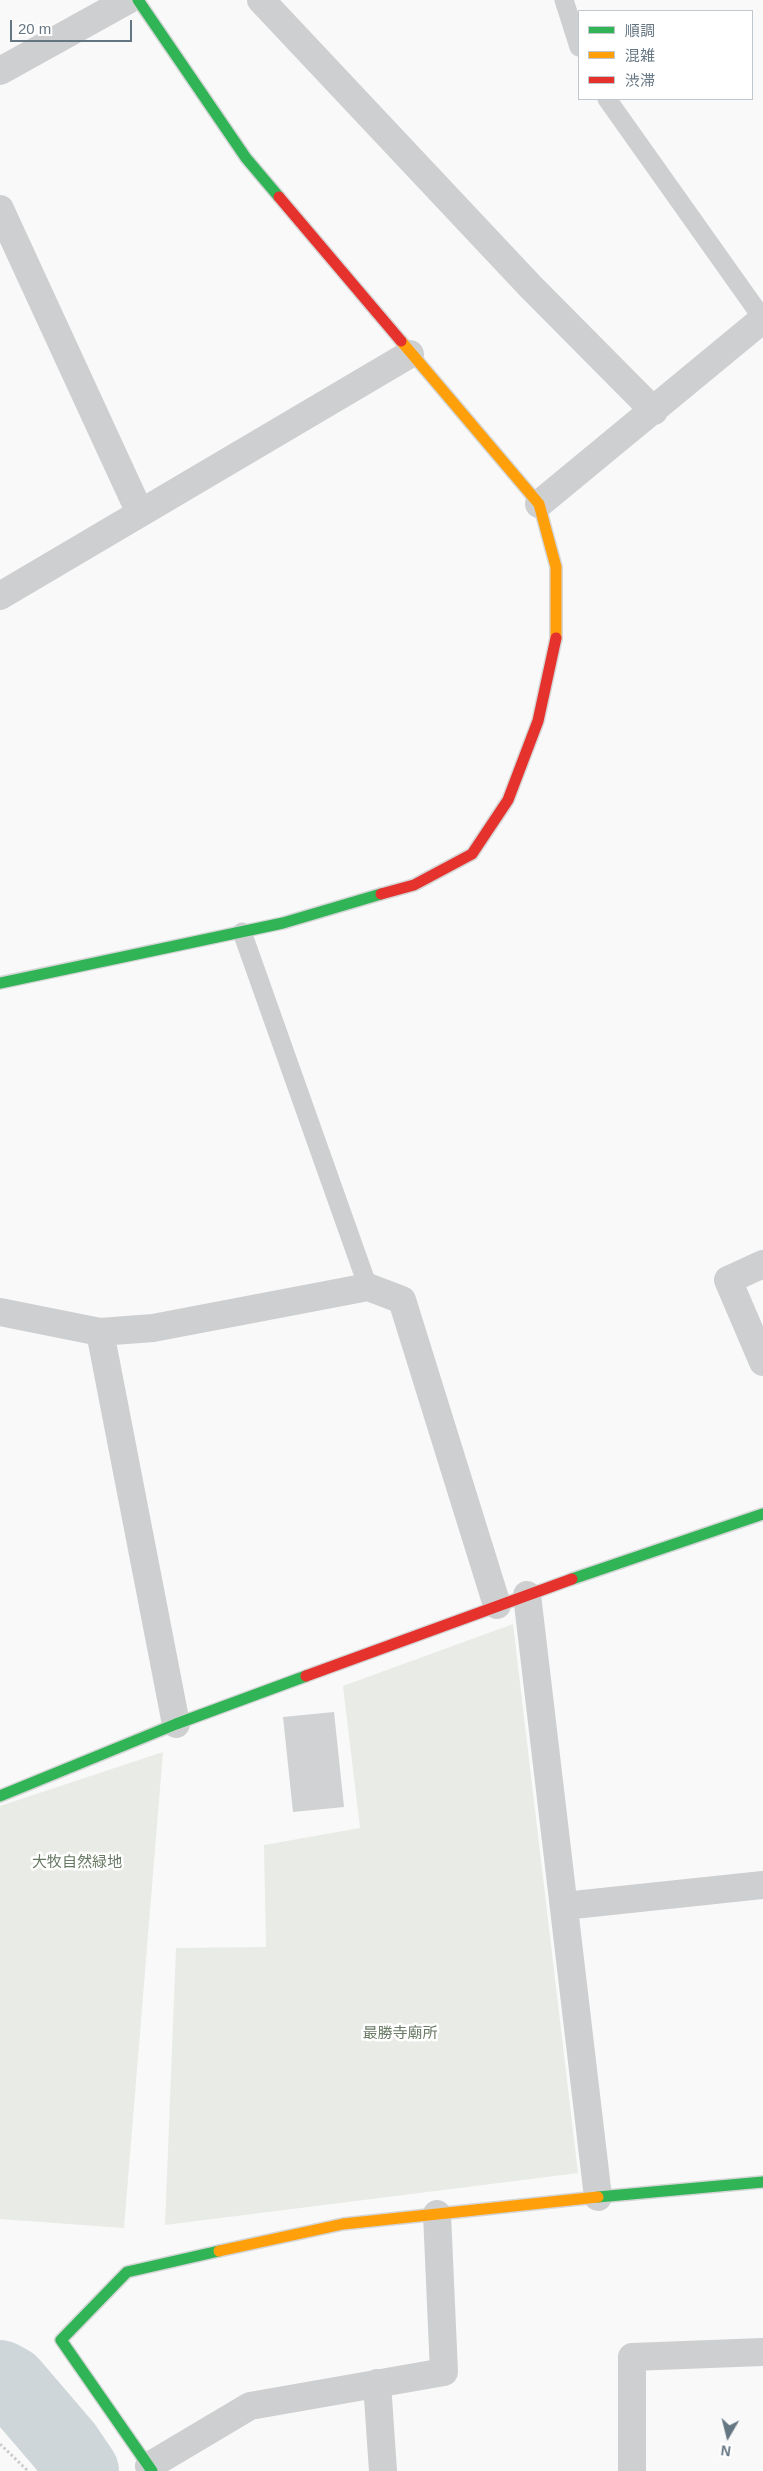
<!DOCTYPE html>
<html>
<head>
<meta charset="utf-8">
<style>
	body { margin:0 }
	#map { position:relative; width:763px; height:2471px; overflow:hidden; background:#f9f9f9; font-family:Helvetica,"Noto Sans JP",sans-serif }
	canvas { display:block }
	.legend { position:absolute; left:578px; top:10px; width:175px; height:90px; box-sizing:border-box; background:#fff; border:1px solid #c1c8cd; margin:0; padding:6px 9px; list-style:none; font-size:15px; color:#657683 }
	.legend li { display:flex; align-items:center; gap:10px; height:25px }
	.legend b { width:25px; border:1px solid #c1c8cd }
	.north { position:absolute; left:703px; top:2411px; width:50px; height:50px; -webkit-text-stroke:4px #fff; paint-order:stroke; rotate:188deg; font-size:14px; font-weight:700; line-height:20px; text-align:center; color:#657683 }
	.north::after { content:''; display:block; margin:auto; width:18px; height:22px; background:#657683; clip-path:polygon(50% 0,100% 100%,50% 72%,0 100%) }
	.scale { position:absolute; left:10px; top:20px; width:122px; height:22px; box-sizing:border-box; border:2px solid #657683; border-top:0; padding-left:6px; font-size:15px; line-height:18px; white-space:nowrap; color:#657683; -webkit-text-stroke:4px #fff; paint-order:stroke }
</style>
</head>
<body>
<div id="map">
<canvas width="763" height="2471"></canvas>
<ul class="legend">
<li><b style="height:6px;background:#30b455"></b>順調</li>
<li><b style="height:6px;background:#ff9f0a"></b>混雑</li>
<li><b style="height:6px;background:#e5322d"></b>渋滞</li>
</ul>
<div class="north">N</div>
<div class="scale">20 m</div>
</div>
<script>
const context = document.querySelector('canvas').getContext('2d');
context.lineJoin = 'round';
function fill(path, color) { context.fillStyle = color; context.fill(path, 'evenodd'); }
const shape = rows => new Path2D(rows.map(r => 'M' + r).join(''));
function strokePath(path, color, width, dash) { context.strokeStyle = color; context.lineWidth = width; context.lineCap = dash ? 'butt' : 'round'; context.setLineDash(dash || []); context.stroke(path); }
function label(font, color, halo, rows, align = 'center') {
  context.font = font + ' Helvetica,"Noto Sans JP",sans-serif'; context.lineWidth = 5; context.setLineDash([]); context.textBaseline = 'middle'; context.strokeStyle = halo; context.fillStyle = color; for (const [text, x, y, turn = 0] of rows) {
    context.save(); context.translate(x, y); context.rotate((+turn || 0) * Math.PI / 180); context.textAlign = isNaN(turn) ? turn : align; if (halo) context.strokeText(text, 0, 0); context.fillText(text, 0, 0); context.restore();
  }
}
fill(shape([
	[513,1624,578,2173,165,2225,176,1948,266,1947,264,1845,360,1828,343,1686],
	[163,1752,124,2228,0,2219,0,1806]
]), '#e8ebe6');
strokePath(shape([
	[0,2377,11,2383,65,2446,82,2471]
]), '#ced6d9', 74);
fill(shape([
	[334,1712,344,1807,293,1812,283,1717]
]), '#d0d2d3');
const fast = shape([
	[138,0,246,158,279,197],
	[0,983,283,923,381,894],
	[572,1579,763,1514],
	[0,1796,176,1724,306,1676],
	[598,2197,763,2182],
	[152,2471,61,2340,127,2272,219,2251]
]);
const slow = shape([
	[401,341,539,504,556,567,556,638],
	[219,2251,343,2224,598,2197]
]);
const jam = shape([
	[279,197,401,341],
	[381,894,414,885,472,854,508,800,538,721,556,638],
	[306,1676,572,1579]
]);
strokePath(fast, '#d5d6d7', 14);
strokePath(slow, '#d5d6d7', 14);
strokePath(jam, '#d5d6d7', 14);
strokePath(shape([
	[0,2444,28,2471]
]), '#cbcccd', 3, [2.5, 2.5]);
strokePath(shape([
	[564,0,579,47],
	[607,99,763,319],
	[242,932,368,1287]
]), '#cecfd0', 19);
strokePath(shape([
	[261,0,530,286,654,411],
	[0,71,128,0],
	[0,209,140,513],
	[539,504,763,319],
	[0,596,410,354],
	[763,1264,728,1280,763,1362],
	[0,1312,100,1332,153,1328,368,1287,402,1300,497,1605],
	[100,1332,176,1724],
	[527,1595,598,2197],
	[564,1906,763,1885],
	[377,2383,383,2471],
	[149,2466,250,2406,444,2372,437,2214],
	[632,2471,632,2357,763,2352]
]), '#cecfd0', 28);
strokePath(fast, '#30b455', 11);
strokePath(slow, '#ff9f0a', 11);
strokePath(jam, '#e5322d', 11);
label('15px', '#687a64', '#fff', [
	["大牧自然緑地",77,1863],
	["最勝寺廟所",400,2034]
]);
</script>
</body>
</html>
